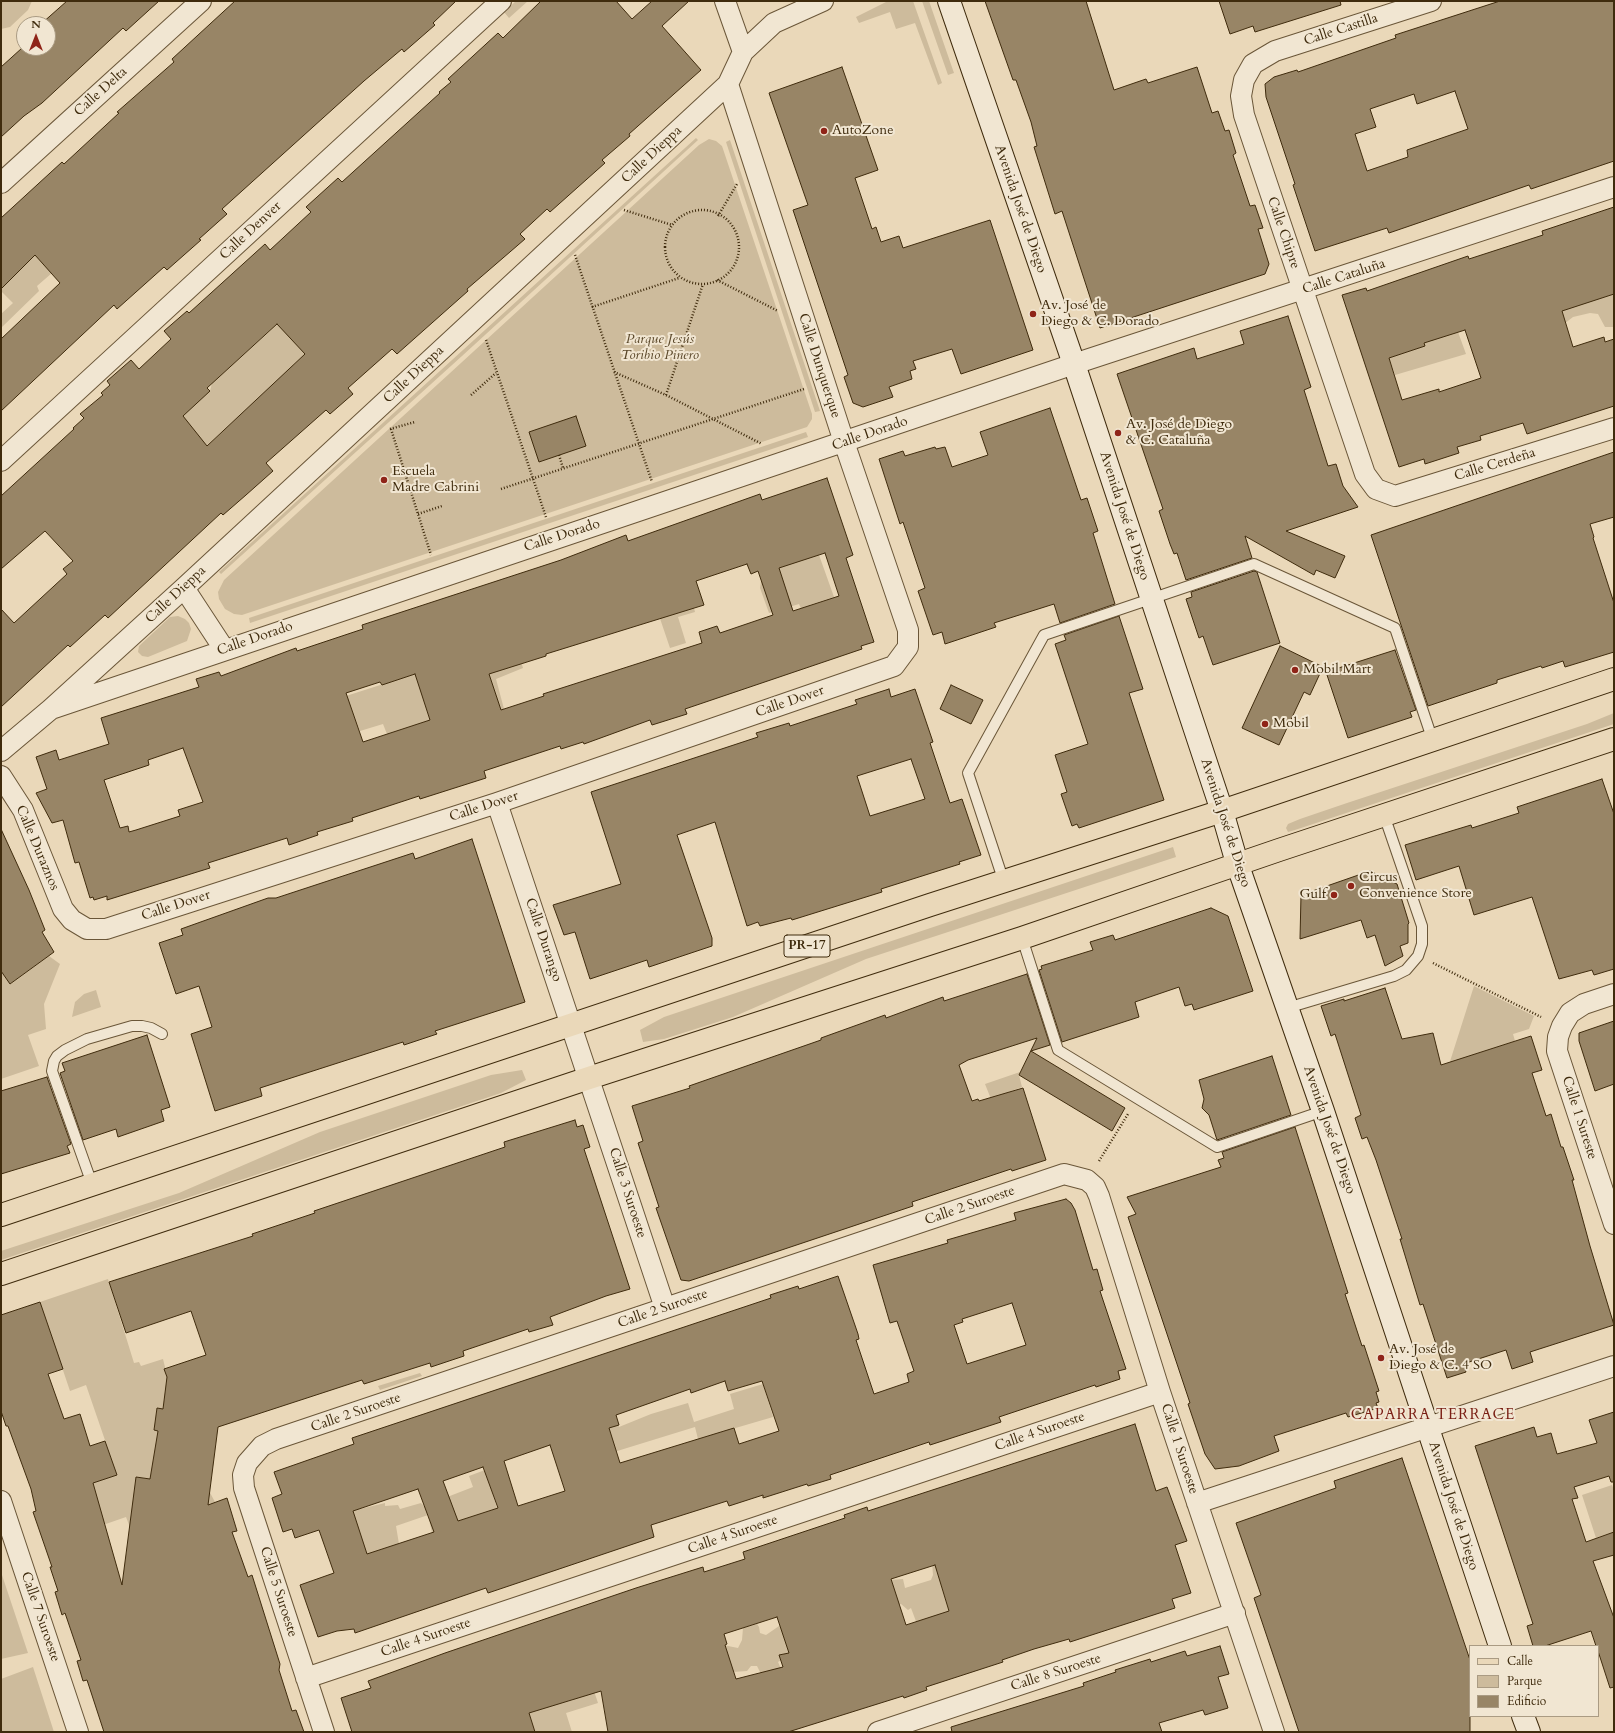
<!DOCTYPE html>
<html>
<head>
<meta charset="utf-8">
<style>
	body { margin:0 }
	#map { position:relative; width:1615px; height:1733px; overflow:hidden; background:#ead8b9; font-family:Cardo,serif }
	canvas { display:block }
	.frame { position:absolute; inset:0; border:2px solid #3f2b0d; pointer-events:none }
	.legend { position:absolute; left:1469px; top:1645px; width:130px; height:72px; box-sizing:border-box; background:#f1e6d2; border:1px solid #aa9b83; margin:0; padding:5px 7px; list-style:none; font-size:12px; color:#3f2b0d }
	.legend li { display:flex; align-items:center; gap:8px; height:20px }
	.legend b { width:20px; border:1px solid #aa9b83 }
	.north { position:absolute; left:16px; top:16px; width:40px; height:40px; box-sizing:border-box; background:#f1e6d2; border:1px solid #aa9b83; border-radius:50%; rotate:0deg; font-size:11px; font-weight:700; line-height:16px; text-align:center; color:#3f2b0d }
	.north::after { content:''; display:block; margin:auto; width:14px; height:18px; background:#8f2418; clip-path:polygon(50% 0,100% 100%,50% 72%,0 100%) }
</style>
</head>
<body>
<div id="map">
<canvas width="1615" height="1733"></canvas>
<div class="frame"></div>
<ul class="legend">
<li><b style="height:5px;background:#ead8b9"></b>Calle</li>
<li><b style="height:11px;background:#cdbb9c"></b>Parque</li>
<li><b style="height:11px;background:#988566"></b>Edificio</li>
</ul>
<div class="north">N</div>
</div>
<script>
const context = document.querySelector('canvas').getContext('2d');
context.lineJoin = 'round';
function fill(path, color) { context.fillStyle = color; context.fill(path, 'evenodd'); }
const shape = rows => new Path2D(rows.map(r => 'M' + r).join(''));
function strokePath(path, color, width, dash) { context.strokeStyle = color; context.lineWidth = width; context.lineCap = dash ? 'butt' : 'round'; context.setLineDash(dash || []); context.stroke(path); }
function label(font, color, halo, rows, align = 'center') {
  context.font = font + ' Cardo,serif'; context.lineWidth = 4; context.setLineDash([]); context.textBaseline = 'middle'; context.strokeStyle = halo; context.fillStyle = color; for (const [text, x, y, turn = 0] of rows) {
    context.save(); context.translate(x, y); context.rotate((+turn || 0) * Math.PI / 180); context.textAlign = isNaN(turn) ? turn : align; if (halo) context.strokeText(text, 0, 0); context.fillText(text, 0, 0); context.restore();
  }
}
fill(shape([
	[1,1,32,1,28,10,10,27,1,29],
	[516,1,528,1,509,18,504,12],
	[888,1,913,1,942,83,938,85,915,23,896,29,890,12,859,23,856,17],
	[922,1,929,1,954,73,948,75],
	[696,138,698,140,462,356,221,574,219,572],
	[709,139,716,141,722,146,812,414,812,419,807,427,242,615,234,614,225,609,219,599,218,592,224,580,699,145],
	[730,140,820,411,815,412,726,142],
	[10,225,52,273,37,286,39,291,1,328,1,314,13,303,1,291,1,270,12,277,32,258,4,229],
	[1614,290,1614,327,1605,327,1598,314,1590,313,1573,317,1564,324,1541,304],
	[278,324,331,331,293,365,295,368,275,383,203,449,181,414,210,391,212,383],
	[1458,332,1466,354,1395,375,1389,358,1425,346,1423,341],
	[806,432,808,437,250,623,249,618],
	[775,555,819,555,834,597,810,605,817,627,810,629,799,604,769,613,760,588,761,581],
	[652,595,694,608,695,612,678,617,686,643,670,648],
	[178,616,185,619,189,623,191,629,187,641,148,657,142,656,138,652,139,646,170,617],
	[513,636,523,668,496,679,504,709,477,718,424,700,430,720,387,734,383,724,360,731,346,696,427,670,458,689,490,678,483,654],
	[1614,713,1614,724,1295,830,1288,832,1286,828,1288,824,1300,819,1347,803,1587,724],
	[1173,847,1176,857,866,959,733,1017,664,1039,643,1042,640,1030,664,1017],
	[49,956,60,964,44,1004,46,1029,28,1035,39,1066,1,1079,1,971,11,984],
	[1474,986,1534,1016,1529,1029,1513,1034,1515,1041,1475,1054,1487,1091,1446,1074],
	[96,990,101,1007,72,1017,75,1002,84,994],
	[522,1070,526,1080,501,1093,1,1260,1,1251,179,1193,320,1132,491,1075],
	[1020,1072,1019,1075,1022,1087,991,1099,985,1084],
	[108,1279,134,1363,139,1362,141,1366,163,1359,169,1383,166,1387,163,1409,157,1408,154,1430,158,1431,150,1479,137,1477,135,1492,208,1489,215,1502,131,1530,126,1517,100,1526,93,1483,117,1475,86,1385,70,1391,40,1302],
	[420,1373,422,1376,380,1390,378,1386],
	[763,1384,773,1417,698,1439,695,1427,601,1456,585,1436,615,1419,619,1427,651,1414,688,1403,694,1422,734,1409,730,1394],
	[485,1470,497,1508,452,1523,453,1526,432,1533,428,1515,396,1526,399,1544,367,1555,360,1532,324,1544,320,1530,359,1507,360,1509,385,1503,385,1506,398,1505,400,1509,421,1503,424,1506,473,1487,469,1476],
	[1612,1485,1614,1490,1614,1532,1596,1538,1582,1495],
	[932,1562,972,1576,941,1586,949,1611,917,1624,911,1608,908,1610,901,1604,895,1606,890,1580,903,1579,905,1588,931,1580,933,1575],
	[1,1572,28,1653,1,1659],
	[757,1624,759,1627,760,1633,766,1635,782,1624,789,1653,780,1655,781,1660,778,1662,782,1671,761,1674,757,1666,751,1666,747,1671,733,1672,723,1645,738,1648,742,1640,743,1628],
	[33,1667,54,1732,1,1732,1,1679],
	[591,1682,598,1703,566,1713,572,1732,535,1732,528,1709,558,1692,562,1703,573,1700]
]), '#cdbb9c');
const building = shape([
	[67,1,159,1,126,31,123,28,42,103,24,116,1,137,1,67,22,48,19,44,24,39,24,48,48,48,48,24,41,24,67,1],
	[235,1,456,1,433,23,435,25,404,52,402,49,364,81,222,209,227,214,199,239,201,240,167,270,164,267,117,309,114,305,1,411,1,339,60,283,35,255,1,289,1,218,62,162,64,164,119,113,117,112,174,62,172,59,235,1],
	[541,1,616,1,632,19,652,1,689,1,662,26,701,70,629,134,630,136,602,160,605,163,550,212,547,209,520,234,525,239,467,289,468,291,397,354,392,349,348,388,353,394,330,414,326,410,266,463,273,471,246,495,223,515,221,513,108,618,105,615,70,647,68,645,1,707,1,609,14,623,67,574,63,569,73,561,45,531,1,569,1,496,74,429,73,428,84,418,80,414,103,395,101,393,110,385,107,381,131,360,139,369,171,339,164,331,187,311,189,313,265,244,270,250,311,212,306,207,338,178,342,182,440,93,439,92,451,82,448,79,498,33,503,38,541,1],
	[277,324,305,354,207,446,183,416,210,391,207,388,277,324],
	[985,1,1086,1,1114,90,1146,79,1148,83,1197,67,1212,113,1218,111,1225,131,1229,130,1236,153,1233,155,1250,206,1255,205,1263,228,1258,229,1269,264,1265,274,1100,328,1062,211,1055,214,1034,147,1037,146,1031,122,1016,80,1013,80,985,1],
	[1219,1,1340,1,1341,5,1255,32,1253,26,1230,34,1219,1],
	[1500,1,1614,1,1614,161,1531,189,1529,185,1389,233,1387,228,1315,251,1293,185,1295,184,1266,97,1265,84,1274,77,1297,70,1298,72,1396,38,1395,35,1500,1],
	[1455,91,1468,129,1407,150,1408,157,1367,171,1355,134,1376,127,1370,109,1414,94,1417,104,1455,91],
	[842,67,878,170,855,178,872,229,876,227,881,242,899,236,903,248,990,220,1033,350,961,374,952,349,913,361,916,369,910,371,912,379,889,387,893,397,863,407,853,403,844,377,848,375,793,210,808,205,769,93,842,67],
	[1614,207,1614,294,1562,311,1573,347,1604,337,1605,342,1614,339,1614,406,1527,434,1523,423,1480,436,1481,440,1457,447,1459,453,1425,464,1424,459,1399,467,1342,295,1366,288,1367,291,1468,256,1469,259,1543,235,1542,231,1614,207],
	[1465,330,1481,378,1439,392,1439,389,1402,400,1389,358,1425,346,1424,343,1465,330],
	[1288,316,1311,387,1304,390,1328,466,1336,464,1343,486,1358,507,1286,531,1345,556,1335,578,1316,570,1314,575,1245,536,1252,558,1186,580,1177,553,1174,554,1170,544,1159,511,1163,509,1117,374,1194,348,1197,359,1244,344,1240,331,1288,316],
	[1050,408,1081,500,1087,498,1098,531,1093,533,1115,604,1060,623,1054,604,994,623,996,627,945,644,942,632,933,635,918,591,925,588,903,522,900,524,879,459,903,451,905,456,935,447,936,449,945,447,952,467,988,455,980,432,1050,408],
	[576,416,586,446,539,462,529,432,576,416],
	[1614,452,1614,517,1590,524,1594,537,1593,538,1614,603,1614,652,1565,667,1563,661,1542,668,1541,666,1497,680,1497,683,1428,706,1371,535,1614,452],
	[827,478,853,555,846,558,874,642,861,646,862,649,685,709,687,714,652,725,650,720,584,744,583,742,561,749,560,746,484,771,486,778,420,799,419,796,352,818,353,821,317,832,318,835,289,845,287,838,208,863,210,868,107,900,107,896,94,900,93,897,90,898,79,862,75,863,63,820,52,823,36,793,47,789,36,757,56,750,59,760,109,744,101,718,199,687,196,679,219,672,221,676,296,648,297,651,363,629,362,625,561,560,626,535,628,541,760,494,762,500,827,478],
	[825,553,839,596,793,611,779,568,825,553],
	[747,564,751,574,758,571,773,615,720,633,717,626,699,632,702,643,543,694,544,696,501,710,489,674,546,656,546,654,704,605,696,581,747,564],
	[415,674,430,720,363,742,346,693,380,682,382,685,415,674],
	[183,748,203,802,178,810,180,816,136,830,129,832,128,826,120,828,104,780,149,765,148,760,183,748],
	[1254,571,1257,572,1280,643,1213,665,1203,636,1199,638,1186,599,1192,597,1191,592,1254,571],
	[1119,616,1143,689,1129,693,1164,800,1079,828,1077,824,1072,826,1061,794,1067,792,1055,755,1088,744,1055,644,1066,640,1064,635,1119,616],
	[1280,646,1323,667,1310,695,1304,692,1279,745,1242,728,1280,646],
	[1395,650,1416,710,1410,712,1412,717,1348,738,1326,672,1395,650],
	[951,685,983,700,971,724,940,709,951,685],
	[889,689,891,697,915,689,933,742,930,743,950,803,962,799,981,855,959,862,960,864,881,889,882,892,792,920,791,918,760,926,758,922,747,926,715,822,677,835,712,938,712,946,649,967,647,960,590,979,575,932,564,935,553,905,621,884,591,792,758,737,756,733,789,723,790,726,857,704,855,700,889,689],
	[911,759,925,799,870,816,857,776,911,759],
	[1602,779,1614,814,1614,969,1594,975,1592,970,1559,979,1532,897,1474,915,1459,866,1416,880,1405,845,1471,825,1472,828,1519,813,1517,807,1602,779],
	[1,829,29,890,45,930,42,932,54,952,10,984,1,971,1,829],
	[472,839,525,1002,435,1031,437,1034,404,1045,403,1042,260,1088,262,1096,215,1111,191,1034,212,1027,199,986,176,994,159,943,183,935,181,929,268,898,276,898,413,853,415,859,472,839],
	[1370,871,1397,884,1409,923,1408,924,1408,943,1400,946,1403,956,1385,966,1375,935,1367,938,1361,920,1300,939,1301,895,1370,871],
	[1211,908,1228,916,1253,991,1194,1010,1192,1004,1185,1006,1179,987,1135,1002,1139,1017,1062,1042,1039,970,1042,969,1041,966,1093,950,1090,942,1113,935,1115,940,1211,908],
	[1027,974,1050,1045,1031,1051,1125,1108,1112,1131,1019,1075,1037,1038,968,1060,959,1065,972,1101,978,1099,979,1101,1023,1088,1046,1160,1012,1171,1011,1169,912,1202,913,1206,689,1281,681,1280,656,1208,659,1207,638,1143,643,1141,632,1106,690,1088,689,1086,821,1040,821,1038,885,1015,886,1018,943,997,944,1001,1027,974],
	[1385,988,1402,1039,1433,1033,1441,1065,1531,1036,1542,1070,1532,1073,1546,1116,1551,1114,1561,1147,1563,1147,1574,1180,1572,1180,1590,1246,1614,1325,1530,1352,1533,1362,1512,1369,1506,1350,1463,1364,1466,1372,1447,1378,1423,1304,1420,1305,1400,1239,1402,1239,1376,1160,1367,1137,1362,1139,1355,1118,1361,1115,1335,1034,1331,1036,1321,1006,1344,999,1344,1001,1385,988],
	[1614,1021,1614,1084,1595,1091,1579,1041,1579,1033,1614,1021],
	[147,1035,170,1107,161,1110,164,1121,118,1137,116,1129,83,1140,60,1073,65,1071,62,1063,147,1035],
	[1272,1056,1291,1115,1217,1140,1209,1115,1202,1108,1204,1099,1199,1080,1272,1056],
	[47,1077,71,1144,67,1146,70,1153,1,1174,1,1091,47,1077],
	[575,1120,577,1127,583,1125,590,1147,584,1149,630,1289,606,1296,550,1317,553,1325,529,1332,528,1329,463,1351,464,1356,431,1367,430,1363,364,1384,362,1380,218,1427,208,1505,227,1498,237,1531,232,1532,248,1577,252,1575,280,1664,279,1670,292,1711,296,1710,304,1732,104,1732,87,1680,83,1681,77,1661,81,1660,65,1613,62,1615,55,1592,58,1591,50,1567,52,1567,33,1512,36,1511,31,1489,8,1426,6,1426,1,1411,1,1315,40,1302,63,1369,48,1374,64,1419,80,1414,90,1446,105,1441,117,1475,93,1483,122,1585,136,1477,150,1479,158,1431,154,1430,157,1408,163,1409,167,1377,164,1369,206,1355,191,1311,126,1333,109,1282,253,1236,252,1234,315,1213,314,1211,505,1147,504,1142,575,1120],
	[1295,1127,1348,1293,1345,1294,1362,1346,1364,1345,1379,1391,1376,1392,1379,1402,1376,1403,1378,1408,1348,1417,1346,1413,1274,1436,1279,1451,1239,1466,1215,1469,1205,1454,1188,1404,1190,1403,1128,1217,1136,1214,1127,1197,1221,1167,1218,1160,1224,1158,1222,1152,1295,1127],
	[1066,1199,1071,1203,1075,1210,1093,1270,1097,1269,1103,1290,1100,1291,1126,1369,1118,1371,1120,1379,1096,1387,1095,1385,999,1417,1001,1422,930,1445,929,1442,830,1475,831,1479,808,1486,807,1484,763,1498,763,1495,729,1506,727,1501,651,1525,654,1537,488,1593,486,1588,355,1633,354,1629,337,1631,318,1637,300,1585,334,1573,319,1530,295,1538,292,1529,283,1532,272,1498,282,1494,274,1472,354,1444,352,1438,771,1298,770,1295,798,1286,799,1289,838,1276,858,1334,859,1339,856,1340,874,1394,909,1382,907,1374,914,1371,897,1321,890,1323,873,1265,948,1243,947,1240,1016,1220,1014,1213,1066,1199],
	[1012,1303,1026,1345,967,1364,954,1325,963,1322,962,1319,1012,1303],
	[725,1381,728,1391,762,1381,779,1431,739,1444,734,1428,620,1463,609,1428,619,1425,616,1415,690,1389,691,1393,725,1381],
	[550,1445,565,1491,518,1506,504,1461,550,1445],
	[483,1467,498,1508,458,1521,443,1481,483,1467],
	[418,1489,434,1532,367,1554,353,1511,418,1489],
	[1614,1412,1614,1482,1611,1482,1609,1476,1574,1487,1578,1498,1572,1499,1586,1542,1614,1532,1614,1555,1593,1561,1614,1618,1614,1687,1610,1688,1598,1651,1598,1646,1596,1646,1591,1631,1545,1646,1533,1646,1527,1626,1533,1624,1475,1446,1534,1427,1537,1437,1551,1433,1557,1454,1597,1443,1589,1420,1614,1412],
	[1135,1424,1156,1491,1167,1487,1187,1541,1175,1545,1191,1593,1172,1599,1175,1608,1070,1642,1069,1639,1034,1649,1002,1660,1003,1662,926,1687,927,1690,904,1698,903,1696,788,1732,608,1732,601,1691,529,1713,535,1732,352,1732,341,1698,371,1688,368,1681,445,1653,636,1588,703,1567,704,1572,745,1559,743,1552,845,1518,844,1515,867,1507,868,1511,1135,1424],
	[935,1565,949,1611,906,1625,891,1579,935,1565],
	[777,1617,789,1653,779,1655,783,1667,736,1679,725,1645,727,1644,724,1634,777,1617],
	[1402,1458,1470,1660,1470,1732,1299,1732,1254,1598,1261,1595,1236,1523,1336,1488,1334,1481,1402,1458],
	[1220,1646,1229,1674,1218,1677,1228,1708,1205,1715,1203,1710,1159,1723,1162,1732,952,1732,951,1727,1084,1686,1083,1683,1116,1672,1115,1670,1150,1659,1151,1662,1185,1651,1187,1656,1220,1646]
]);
fill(building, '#988566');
strokePath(building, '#3f2b0d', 1);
const service = shape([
	[1004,882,968,773,1044,635,1254,564,1395,628,1433,741],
	[1022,938,1058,1050,1217,1147,1323,1111],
	[1287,1008,1394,976,1406,970,1418,956,1422,944,1422,926,1384,815],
	[92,1184,52,1071,54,1061,57,1056,65,1050,87,1039,132,1026,142,1026,151,1028,162,1034]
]);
const minor = shape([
	[725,1,743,52],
	[1431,1,1275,51,1253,64,1244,80,1241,96,1244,115,1365,474,1376,489,1395,496,1614,428],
	[1,183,201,1],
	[1,461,501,1],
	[184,588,224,649],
	[51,709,1074,364,1614,187],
	[1,751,51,709,184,588,728,84,743,52,774,23,823,1],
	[1,776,23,810,63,909,72,920,87,929,106,929,497,803,894,666,908,647,908,630,844,442,728,84],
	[497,803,665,1308],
	[1614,994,1584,1004,1570,1013,1562,1026,1558,1037,1557,1051,1614,1224],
	[1,1501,78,1732],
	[1197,1503,1614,1366],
	[306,1678,1160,1392],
	[324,1732,244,1488,243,1475,247,1463,262,1446,276,1439,1064,1174,1087,1180,1095,1187,1099,1196,1160,1392,1274,1732],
	[878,1732,1235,1613]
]);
const secondary = shape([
	[949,1,1074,364,1222,811,1237,863,1323,1111,1500,1646],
	[1523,1716,1529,1732]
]);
const primary = shape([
	[1,1215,930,905,1222,811,1614,679],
	[1,1274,589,1078,1022,938,1279,850,1614,739]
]);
strokePath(service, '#6a5638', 12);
strokePath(minor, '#6a5638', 22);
strokePath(secondary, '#3f2b0d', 24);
strokePath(primary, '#3f2b0d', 24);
strokePath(shape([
	[624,210,672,225],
	'665 247a37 37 0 1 1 74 0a37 37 0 1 1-74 0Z',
	[718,216,737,184],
	[575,255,652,482],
	[717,280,778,311],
	[592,307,679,278],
	[486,340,546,517],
	[614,372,666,395,762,444],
	[471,395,496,373],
	[666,395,703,284],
	[390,429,415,422],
	[391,429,431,555],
	[559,455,563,468],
	[501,489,804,389],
	[418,514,442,506],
	[1433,963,1541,1017],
	[1099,1161,1128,1114]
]), '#3f2b0d', 2.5, [1, 2]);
strokePath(service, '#f1e6d2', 10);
strokePath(minor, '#f1e6d2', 20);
strokePath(secondary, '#f1e6d2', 22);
strokePath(primary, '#ead8b9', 22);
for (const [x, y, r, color] of [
	[824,131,4,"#8f2418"],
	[1033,314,4,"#8f2418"],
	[1118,433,4,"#8f2418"],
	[384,480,4,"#8f2418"],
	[1295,670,4,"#8f2418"],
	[1265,724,4,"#8f2418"],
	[1351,886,4,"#8f2418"],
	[1334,895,4,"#8f2418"],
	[1381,1358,4,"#8f2418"]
]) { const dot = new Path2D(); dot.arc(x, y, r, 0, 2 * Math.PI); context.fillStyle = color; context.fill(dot); strokePath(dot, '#f1e6d2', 1.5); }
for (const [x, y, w] of [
	[807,946,46]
]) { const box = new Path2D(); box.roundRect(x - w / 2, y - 11, w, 22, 3); context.fillStyle = '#f1e6d2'; context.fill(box); strokePath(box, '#3f2b0d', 1); }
label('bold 13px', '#3f2b0d', null, [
	["PR-17",807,946]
]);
label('14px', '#3f2b0d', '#f1e6d2', [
	["Calle Castilla",1341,30,-18],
	["Calle Delta",101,92,-42],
	["Calle Dieppa",652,155,-43],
	["Avenida José de Diego",1020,209,71],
	["Calle Denver",251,231,-43],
	["Calle Chipre",1283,233,71],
	["Calle Cataluña",1344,277,-18],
	["Calle Dunquerque",819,366,72],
	["Calle Dieppa",414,375,-43],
	["Calle Dorado",870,434,-19],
	["Calle Cerdeña",1495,465,-17],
	["Avenida José de Diego",1124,516,72],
	["Calle Dorado",562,536,-18],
	["Calle Dieppa",176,595,-43],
	["Calle Dorado",255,639,-19],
	["Calle Dover",790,702,-19],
	["Calle Dover",484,807,-18],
	["Avenida José de Diego",1225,823,72],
	["Calle Duraznos",37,848,67],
	["Calle Dover",176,906,-18],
	["Calle Durango",543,940,71],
	["Calle 1 Sureste",1579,1118,72],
	["Avenida José de Diego",1329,1130,71],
	["Calle 3 Suroeste",627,1193,72],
	["Calle 2 Suroeste",970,1206,-19],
	["Calle 2 Suroeste",663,1309,-19],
	["Calle 2 Suroeste",356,1413,-19],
	["Calle 4 Suroeste",1040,1432,-19],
	["Calle 1 Suroeste",1179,1449,72],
	["Avenida José de Diego",1453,1506,72],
	["Calle 4 Suroeste",733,1535,-19],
	["Calle 5 Suroeste",278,1592,72],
	["Calle 7 Suroeste",40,1617,71],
	["Calle 4 Suroeste",426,1638,-19],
	["Calle 8 Suroeste",1056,1673,-18]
]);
label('14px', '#3f2b0d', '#f1e6d2', [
	["AutoZone",832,131],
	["Av. José de",1041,306],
	["Diego & C. Dorado",1041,322],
	["Av. José de Diego",1126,425],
	["& C. Cataluña",1126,441],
	["Escuela",392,472],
	["Madre Cabrini",392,488],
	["Mobil Mart",1303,670],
	["Mobil",1273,724],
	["Circus",1359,878],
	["Convenience Store",1359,894],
	["Gulf",1326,895,"right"],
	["Av. José de",1389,1350],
	["Diego & C. 4 SO",1389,1366]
], 'left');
label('italic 14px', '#5b482a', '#f1e6d2', [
	["Parque Jesús",660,340],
	["Toribio Piñero",660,356]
]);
context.letterSpacing = '1px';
label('15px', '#7a1f14', '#f1e6d2', [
	["CAPARRA TERRACE",1433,1416]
]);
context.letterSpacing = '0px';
</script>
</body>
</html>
